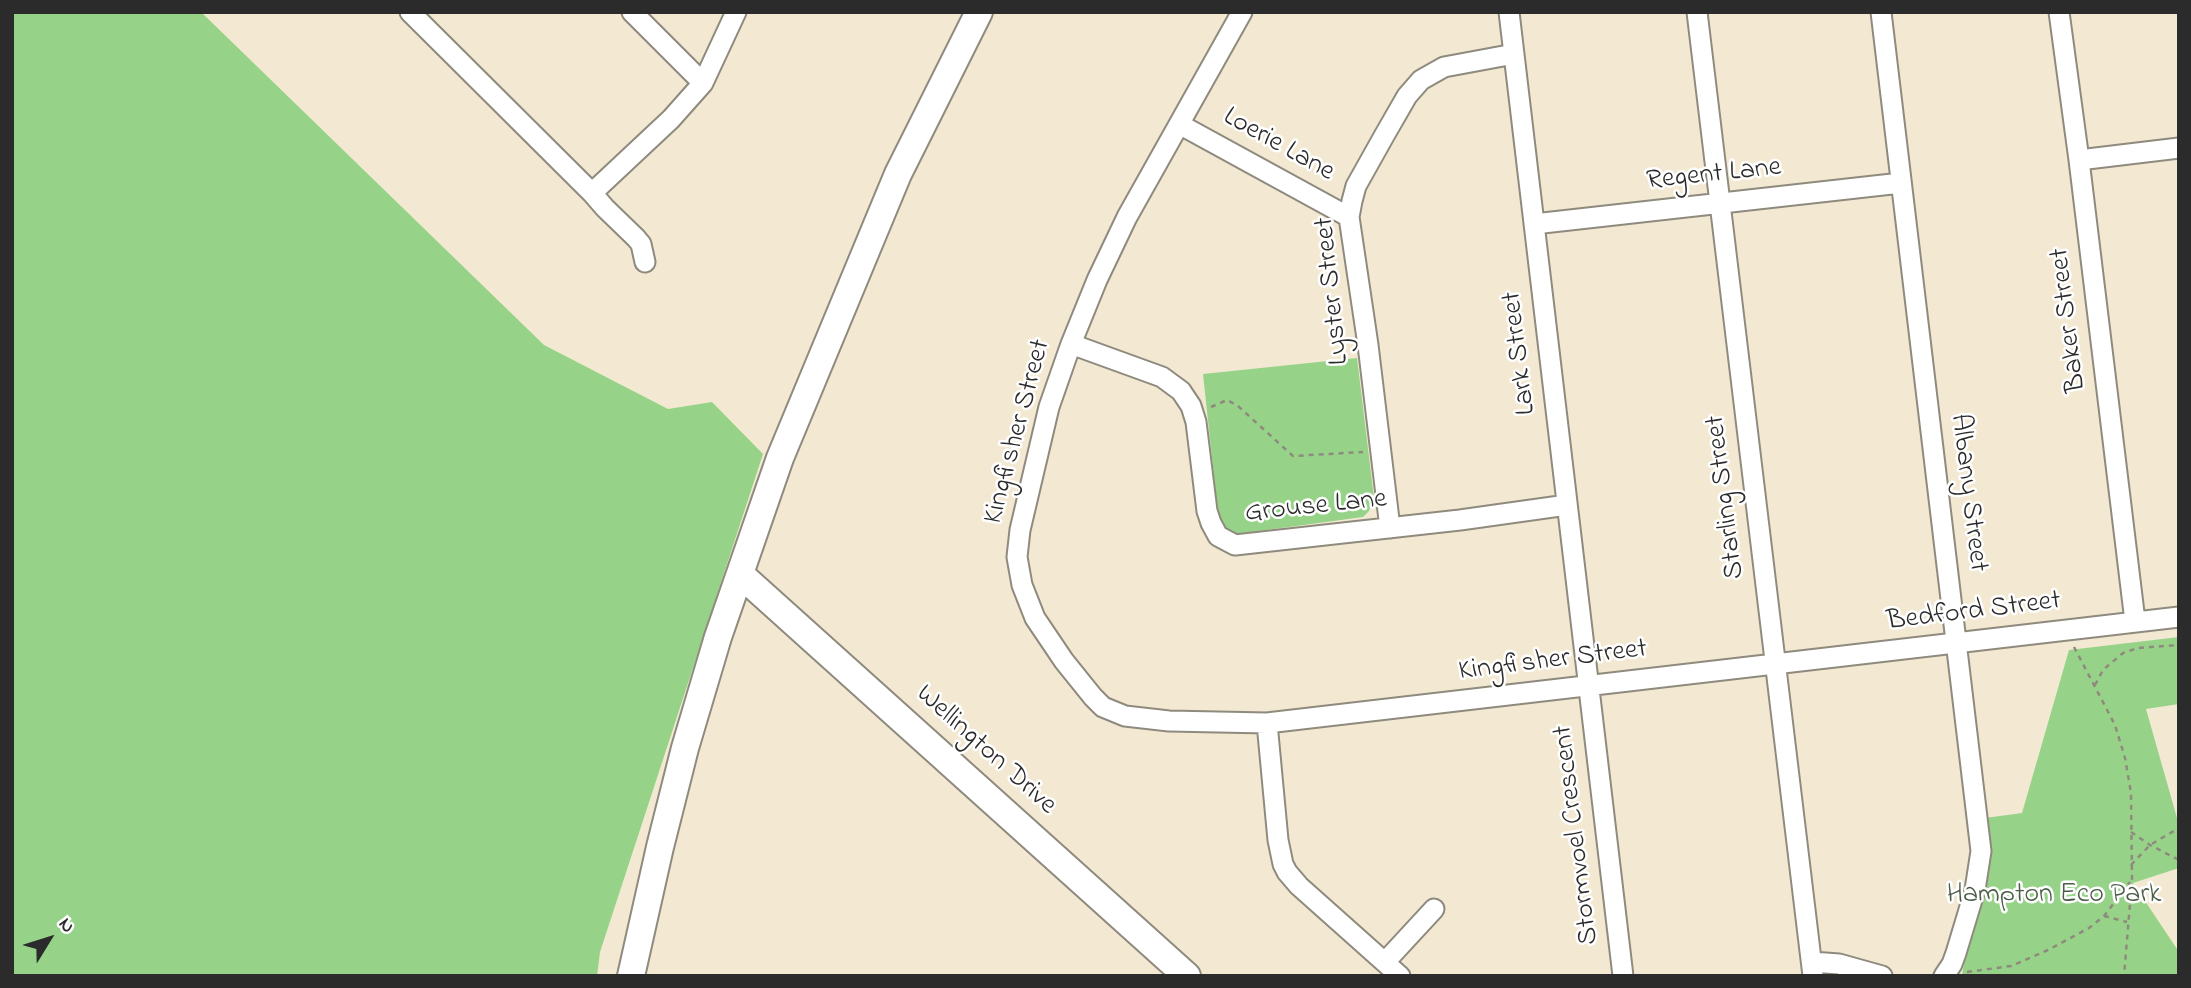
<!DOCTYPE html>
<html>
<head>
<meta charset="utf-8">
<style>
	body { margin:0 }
	#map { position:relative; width:2191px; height:988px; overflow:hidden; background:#f3e9d2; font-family:"Indie Flower",sans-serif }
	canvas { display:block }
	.frame { position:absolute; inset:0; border:14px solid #2b2b2b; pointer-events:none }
	.north { position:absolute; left:14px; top:904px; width:70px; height:70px; -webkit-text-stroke:5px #fff; paint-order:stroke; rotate:52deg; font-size:19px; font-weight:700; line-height:28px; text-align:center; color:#2b2b2b }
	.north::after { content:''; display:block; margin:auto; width:24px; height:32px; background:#2b2b2b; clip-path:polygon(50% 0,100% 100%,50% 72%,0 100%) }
</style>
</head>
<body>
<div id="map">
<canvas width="2191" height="988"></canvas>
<div class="frame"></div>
<div class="north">N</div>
</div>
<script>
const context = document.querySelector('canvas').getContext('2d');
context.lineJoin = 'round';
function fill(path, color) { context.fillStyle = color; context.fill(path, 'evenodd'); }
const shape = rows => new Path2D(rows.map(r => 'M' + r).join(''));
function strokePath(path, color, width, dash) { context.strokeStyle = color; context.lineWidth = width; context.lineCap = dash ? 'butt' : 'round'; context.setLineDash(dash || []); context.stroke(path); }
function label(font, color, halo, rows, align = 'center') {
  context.font = font + ' "Indie Flower",sans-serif'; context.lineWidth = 5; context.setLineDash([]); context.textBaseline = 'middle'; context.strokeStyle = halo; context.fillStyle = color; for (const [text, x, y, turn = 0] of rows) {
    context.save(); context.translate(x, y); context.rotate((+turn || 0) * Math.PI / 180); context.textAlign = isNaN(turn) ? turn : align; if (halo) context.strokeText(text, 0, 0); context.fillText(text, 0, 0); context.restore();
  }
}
fill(shape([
	[12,12,201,12,544,345,668,409,712,402,763,454,600,952,597,976,12,976],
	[1357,358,1374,498,1369,511,1363,517,1237,534,1226,530,1219,523,1203,374],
	[2179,637,2179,704,2146,709,2179,825,2179,868,2133,883,2179,952,2179,976,1962,976,1985,818,2022,813,2069,650]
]), '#96d388');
const street = shape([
	[410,12,592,193,671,119,703,83,736,12],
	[632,12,703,83],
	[1242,12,1127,217,1097,280,1071,344,1049,407,1020,530,1017,557,1022,585,1035,618,1064,661,1093,697,1103,707,1125,716,1169,721,1267,723,2179,617],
	[1509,12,1623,976],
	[1697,12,1813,976],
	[1881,12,1981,851,1975,890,1956,953,1952,964,1944,976],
	[2059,12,2079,160,2135,621],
	[1179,124,1349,217],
	[2079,160,2179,148],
	[592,193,605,208,636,238,641,244,645,262],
	[1534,224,1901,183],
	[1071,344,1162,377,1181,391,1191,406,1196,422,1207,511,1211,523,1218,536,1235,545,1460,520,1567,505],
	[1390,528,1368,345,1349,217,1352,201,1356,186,1384,136,1407,96,1421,80,1444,67,1514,54],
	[1267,723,1278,840,1283,864,1287,872,1299,886,1400,976],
	[1385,962,1434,909],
	[1812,962,1839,964,1882,976]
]);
const secondary = shape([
	[740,574,1187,976],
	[631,976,660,847,685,748,718,637,780,458,898,174,979,12]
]);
strokePath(street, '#8f8a7e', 23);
strokePath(secondary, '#8f8a7e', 30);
strokePath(shape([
	[1211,407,1227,400,1238,406,1293,456,1363,452],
	[2074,647,2115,725,2125,758,2131,793,2132,880,2124,976],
	[2095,685,2103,670,2123,653,2138,648,2179,645],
	[2131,832,2150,845,2179,860],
	[2131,865,2150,845,2179,828],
	[2104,916,2127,922],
	[1967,972,2011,966,2048,950,2089,928,2104,916,2130,882]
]), '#8f8a7e', 2.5, [5, 5]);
strokePath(street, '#fff', 19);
strokePath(secondary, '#fff', 26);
label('28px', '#2b2b2b', '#fff', [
	["Loerie Lane",1278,146,29],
	["Regent Lane",1714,176,-6],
	["Lyster Street",1334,291,-96],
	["Baker Street",2070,320,-97],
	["Lark Street",1521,353,-97],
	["Kingfisher Street",1019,432,-75],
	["Albany Street",1967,493,83],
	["Starling Street",1727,497,-97],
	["Grouse Lane",1316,508,-6],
	["Bedford Street",1974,613,-7],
	["Kingfisher Street",1553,662,-7],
	["Wellington Drive",985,751,42],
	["Stormvoel Crescent",1578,835,-97]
]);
label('28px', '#4b5d47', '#fff', [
	["Hampton Eco Park",2054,896]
]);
</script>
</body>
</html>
